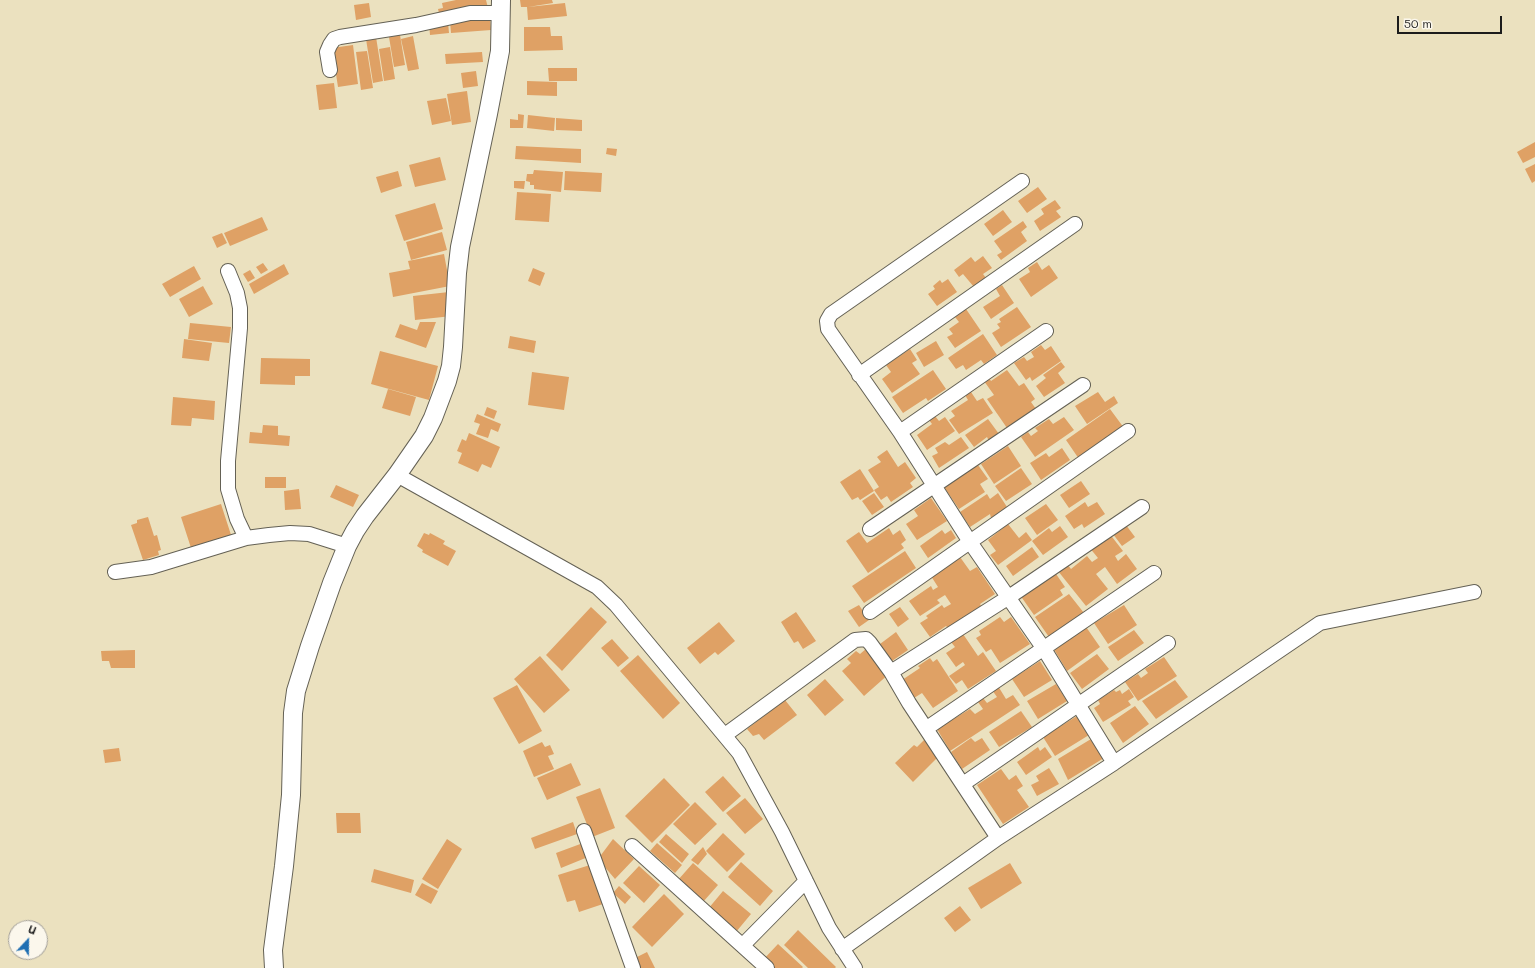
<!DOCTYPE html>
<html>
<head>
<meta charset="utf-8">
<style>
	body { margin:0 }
	#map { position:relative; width:1535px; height:968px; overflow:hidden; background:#ebe1bf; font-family:Mali,sans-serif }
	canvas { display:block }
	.north { position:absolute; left:8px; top:920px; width:40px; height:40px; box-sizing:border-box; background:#fbf7ec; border:1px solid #a29f99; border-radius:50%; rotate:22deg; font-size:11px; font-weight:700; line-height:16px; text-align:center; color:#1c1c1c }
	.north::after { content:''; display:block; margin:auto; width:14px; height:18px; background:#1f6fb2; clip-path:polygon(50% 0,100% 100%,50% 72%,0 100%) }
	.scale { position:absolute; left:1397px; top:16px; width:105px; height:18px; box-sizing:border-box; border:2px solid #1c1c1c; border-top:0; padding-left:5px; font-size:12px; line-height:14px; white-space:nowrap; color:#1c1c1c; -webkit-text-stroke:3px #fbf7ec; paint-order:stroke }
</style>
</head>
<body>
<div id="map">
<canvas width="1535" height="968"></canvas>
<div class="north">U</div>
<div class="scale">50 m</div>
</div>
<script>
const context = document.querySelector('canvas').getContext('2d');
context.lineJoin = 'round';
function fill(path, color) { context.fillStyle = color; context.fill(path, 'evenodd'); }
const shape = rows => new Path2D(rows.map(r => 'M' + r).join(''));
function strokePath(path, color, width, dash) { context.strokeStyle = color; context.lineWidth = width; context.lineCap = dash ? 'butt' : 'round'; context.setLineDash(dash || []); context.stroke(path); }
fill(shape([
	[456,0,486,0,488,8,440,17,438,9,443,8,442,3],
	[520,0,552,0,553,3,528,7,565,3,567,16,528,20,527,7,521,7],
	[369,3,371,17,356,20,354,5],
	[490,17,491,30,451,33,450,21],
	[448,22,449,33,430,35,429,23],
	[524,27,550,27,551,36,562,36,563,50,524,51],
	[400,35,405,65,394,67,389,37],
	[413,36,419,69,408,71,401,39],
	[376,37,383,81,373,83,366,39],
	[353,45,358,84,338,87,332,48],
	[390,47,395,79,384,81,379,49],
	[367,51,373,88,361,90,356,52],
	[482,52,483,62,446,64,445,54],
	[548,68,577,68,577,81,549,81],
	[476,71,478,86,463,88,461,73],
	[527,81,557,82,557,96,527,95],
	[334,83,337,108,319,110,316,85],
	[467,91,471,122,452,125,447,94],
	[446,98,451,121,432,125,427,101],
	[518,114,524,115,523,128,510,128,510,119,518,120],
	[528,115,555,118,554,131,527,128],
	[556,118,582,120,582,131,556,130],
	[1535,142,1535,157,1523,163,1517,152],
	[516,146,581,149,581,163,515,159],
	[607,148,617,149,616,156,606,154],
	[440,157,446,180,415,187,409,165],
	[1535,164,1535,181,1532,183,1525,169],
	[534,170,563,172,561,192,534,189,534,185,530,185,530,182,526,181,527,174,533,174],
	[398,171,402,186,381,193,376,177],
	[565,171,602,173,601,192,564,190],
	[514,181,525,181,524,189,514,188],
	[1038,187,1047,199,1027,213,1018,201],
	[517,192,551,194,549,222,515,220],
	[1055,200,1061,208,1056,211,1061,217,1040,231,1034,221,1044,214,1041,209],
	[435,203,443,229,404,241,395,215],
	[1003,210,1012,222,993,236,984,224],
	[262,217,268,230,230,246,224,233],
	[1023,221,1027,227,1021,232,1027,241,1001,260,997,255,1002,252,994,241],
	[442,232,447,250,411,260,406,242],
	[222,233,227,243,217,248,212,237],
	[444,254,450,286,393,297,389,273,410,269,408,261],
	[983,256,992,268,983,274,986,278,974,287,963,274,959,277,954,270,971,257,975,262],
	[1037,262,1042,270,1049,265,1058,278,1031,297,1019,279,1030,272,1028,268],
	[263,263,268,270,261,274,256,267],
	[284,264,289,274,254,294,249,284],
	[194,266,201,279,170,297,162,284],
	[533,268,545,273,540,286,528,281],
	[250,270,255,278,248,282,243,274],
	[948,279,957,292,937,306,928,294,935,289,933,286,940,280,942,283],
	[1002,285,1014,303,991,319,983,307,1000,296,996,289],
	[203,286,213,304,189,317,179,299],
	[449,292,452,316,415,320,413,296],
	[1017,307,1031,327,1001,347,992,333,1000,328,997,324,1001,322,999,319],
	[966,309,981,331,955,348,947,337,953,334,949,329,959,322,955,317],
	[420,322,436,322,426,348,395,337,400,324,417,330],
	[190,323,231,327,229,343,188,339],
	[983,334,997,355,984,364,981,360,966,370,963,365,956,369,948,358],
	[510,336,536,341,534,353,508,348],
	[184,339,212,343,209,361,182,358],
	[936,341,944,355,924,367,916,353],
	[1041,345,1045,350,1051,346,1061,361,1032,381,1030,377,1026,380,1014,363,1024,357,1027,361,1034,357,1031,352],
	[910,349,917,360,912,363,920,374,892,393,882,379,891,372,886,365],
	[380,351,438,366,429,400,371,384],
	[261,358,310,359,310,376,295,376,295,385,260,384],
	[1061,362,1065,367,1058,373,1065,383,1044,397,1036,386,1046,378,1043,375],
	[933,370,946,389,928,401,926,398,903,413,892,397],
	[1007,370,1019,386,1024,383,1035,399,1031,402,1036,409,1007,428,987,399,994,395,984,381,989,378,991,381],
	[532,372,569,377,564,410,528,405],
	[388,389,416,397,410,416,382,408],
	[971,392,977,401,983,398,993,413,959,434,949,420,955,416,951,411,968,400,965,395],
	[1098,392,1105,402,1114,396,1118,403,1087,424,1075,406],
	[173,397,215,401,214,420,192,418,191,426,171,425],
	[487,407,497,411,494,419,484,415],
	[1110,409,1124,428,1079,459,1066,440],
	[477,414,501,424,498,432,491,429,488,438,476,434,480,424,474,422],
	[935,416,939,421,945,417,955,431,927,450,917,435,932,424,929,420],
	[1064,417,1074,430,1035,457,1021,437,1028,432,1031,436,1038,431,1035,428,1049,419,1053,424],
	[988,419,999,434,989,441,987,437,974,447,965,435],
	[263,425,278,426,278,435,290,436,289,446,249,443,250,432,262,433],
	[469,433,500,447,491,468,482,464,478,472,458,463,462,453,457,451,462,439,466,441],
	[961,437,969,448,939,468,932,456,938,453,935,448,945,442,949,445],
	[1008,446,1021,466,994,484,981,464],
	[1062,448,1070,460,1041,480,1030,463,1046,453,1049,457],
	[887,450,898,467,905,462,916,478,910,483,913,487,891,502,887,496,881,500,874,490,879,487,868,470,881,462,877,457],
	[978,465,988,479,980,484,985,492,959,509,944,487],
	[1021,468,1032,484,1006,501,995,486],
	[860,469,874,491,860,500,858,497,852,500,840,482],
	[265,477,286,477,286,488,265,488],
	[1081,481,1090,494,1069,508,1060,495],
	[336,485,359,495,353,507,330,497],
	[299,489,301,509,285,510,284,491],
	[874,493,884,507,872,515,862,501],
	[998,493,1007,507,991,518,990,514,970,527,960,512,987,494,990,499],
	[931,498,947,521,917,540,906,524,918,516,914,510],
	[1085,502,1088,507,1097,502,1105,514,1084,528,1082,524,1074,529,1065,516],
	[221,504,232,538,192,551,181,517],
	[1046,504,1058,520,1037,535,1025,518],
	[148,517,154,536,157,535,161,550,158,551,159,555,143,560,131,525,137,523,137,520],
	[1008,524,1019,538,1026,532,1032,540,998,565,990,555,996,551,988,540],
	[1126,525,1135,537,1122,546,1113,534],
	[1060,526,1068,537,1043,555,1032,541,1049,528,1052,532],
	[889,528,893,535,900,530,906,540,901,544,904,548,868,573,846,541,859,532,867,543],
	[942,530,945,534,951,530,956,538,928,558,920,546],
	[424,533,429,535,430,533,445,541,443,544,456,551,448,566,422,552,423,550,417,546],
	[1109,533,1123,551,1115,556,1118,561,1126,554,1137,569,1117,584,1105,567,1096,574,1108,589,1086,606,1058,571,1067,564,1071,569,1087,556,1092,562,1098,558,1089,547],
	[1032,547,1039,557,1013,576,1006,566],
	[905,551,916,568,864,603,852,586],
	[960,557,970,571,977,567,995,594,980,604,981,606,948,628,946,626,930,637,920,623,928,618,926,616,942,605,944,608,951,604,945,595,937,600,940,603,920,616,909,601,931,586,933,590,938,587,931,576],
	[1054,571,1065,587,1060,590,1063,595,1034,615,1020,595],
	[1069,594,1084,613,1049,637,1035,617],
	[859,605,869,620,859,627,848,611],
	[1124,605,1137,625,1108,644,1094,623],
	[591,607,607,622,562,671,546,655],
	[900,607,909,619,898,627,889,614],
	[796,612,816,641,803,649,798,641,794,643,781,622],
	[1000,617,1004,622,1011,617,1030,644,1000,663,991,649,986,652,976,638,981,635,979,631],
	[719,622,735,641,718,655,715,652,700,664,687,648],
	[1084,624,1100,647,1067,671,1052,646],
	[1134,630,1144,643,1118,661,1108,647],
	[896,632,908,650,892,661,880,644],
	[963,634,978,656,983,652,996,671,968,689,962,680,956,684,949,676,965,665,963,662,956,667,946,653,955,647,951,642],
	[612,639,629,658,618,667,601,648],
	[867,648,890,673,864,696,842,671,851,663,847,659,856,651,860,654],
	[135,650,135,668,111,668,109,661,102,661,101,651],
	[1097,654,1109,669,1082,689,1070,673],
	[638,655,680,703,663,719,620,671],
	[540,656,570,690,544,713,514,679],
	[1164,657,1177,676,1138,701,1125,682,1138,674,1141,678,1148,673,1145,669],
	[930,658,933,662,937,659,958,691,933,708,922,693,914,698,902,680,920,668,918,666],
	[1040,661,1052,680,1024,697,1012,679],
	[825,679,844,700,825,716,807,695],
	[1175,680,1188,697,1156,719,1142,701],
	[1056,684,1067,701,1038,719,1027,701],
	[517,685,542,731,519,744,493,698],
	[998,686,1006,699,1013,695,1020,705,950,751,937,729,970,709,975,714,983,709,978,702,983,698,987,703,997,697,992,690],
	[1129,689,1134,697,1128,701,1131,705,1103,722,1094,708,1100,704,1098,700,1114,690,1116,692,1120,690,1122,694],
	[785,700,797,715,764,740,759,734,753,736,747,729],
	[1135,706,1149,724,1123,743,1110,723],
	[1021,711,1032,727,999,747,989,732],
	[1077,716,1089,735,1055,756,1043,737],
	[971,738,975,742,982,738,990,750,962,769,951,752],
	[1091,739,1104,758,1068,780,1058,759],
	[924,740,939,756,913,782,895,763,914,745,917,747],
	[542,742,545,747,550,745,554,754,548,756,554,769,534,777,523,751],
	[1038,747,1040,751,1045,747,1052,757,1026,775,1017,762],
	[119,748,121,761,105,763,103,750],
	[571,763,581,785,547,800,537,778],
	[1049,768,1059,784,1037,796,1031,785,1039,781,1036,776],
	[1001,769,1009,780,1016,775,1023,786,1017,790,1029,807,1003,824,977,785],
	[723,776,741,796,723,812,705,792],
	[664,778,690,805,652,843,625,816],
	[600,788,615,828,592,837,576,797],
	[745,798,763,819,745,834,726,813],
	[695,802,717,824,695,845,673,824],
	[336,813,360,813,361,833,337,833],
	[573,822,577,834,535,849,531,838],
	[723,833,745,854,727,872,706,851],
	[666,834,689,854,682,863,659,842],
	[447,839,462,849,438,889,422,879],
	[613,839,634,859,615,879,598,859],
	[583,843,588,857,561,868,556,853],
	[657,843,682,865,675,873,650,851],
	[703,847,707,854,698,865,691,860],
	[741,862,773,891,760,906,728,877],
	[693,863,718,885,703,902,678,880],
	[1010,863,1022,883,981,909,968,888],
	[590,865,603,904,579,912,575,900,567,902,558,875],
	[639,866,660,885,644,903,623,883],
	[374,869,414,880,411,893,371,882],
	[422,883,438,891,431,904,415,895],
	[619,886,631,897,625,904,613,893],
	[723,891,751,914,736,932,708,909],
	[664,894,684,914,652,947,632,927],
	[960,906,971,920,955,932,944,918],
	[798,930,836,967,835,968,808,968,784,945],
	[778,944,803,967,802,968,769,968,762,961],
	[647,952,655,968,638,968,633,959]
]), '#dfa165');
const minor = shape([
	[330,70,327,52,330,45,334,39,340,37,416,25,470,13,502,13],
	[1022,181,831,314,827,321,828,329,900,432,970,542,1044,649,1114,763],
	[228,271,237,293,240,308,240,328,228,461,228,489,237,519,246,538],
	[859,375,1075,224],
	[900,432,1046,331],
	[397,475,597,587,616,605,739,753,782,832,829,928,855,968],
	[870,529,1083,385],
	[115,572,151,567,246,538,269,535,290,533,309,534,347,546],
	[870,612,1128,431],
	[891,672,1009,597,1142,507],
	[927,728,1154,573],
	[725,735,855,640,866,639,870,643,891,672,909,703,998,838],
	[963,784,1168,643],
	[584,831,633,968],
	[632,846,767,968],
	[743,945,806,881],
	[842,949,998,838,1114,763,1320,623,1474,592]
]);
const tertiary = shape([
	[274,968,273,950,284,866,291,795,293,713,296,691,310,646,332,583,347,546,355,531,365,516,397,475,424,436,433,418,447,381,451,366,453,347,457,273,460,247,488,114,500,51,501,0]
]);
strokePath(minor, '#646155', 16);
strokePath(tertiary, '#646155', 20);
strokePath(minor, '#fff', 14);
strokePath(tertiary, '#fff', 18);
</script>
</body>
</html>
